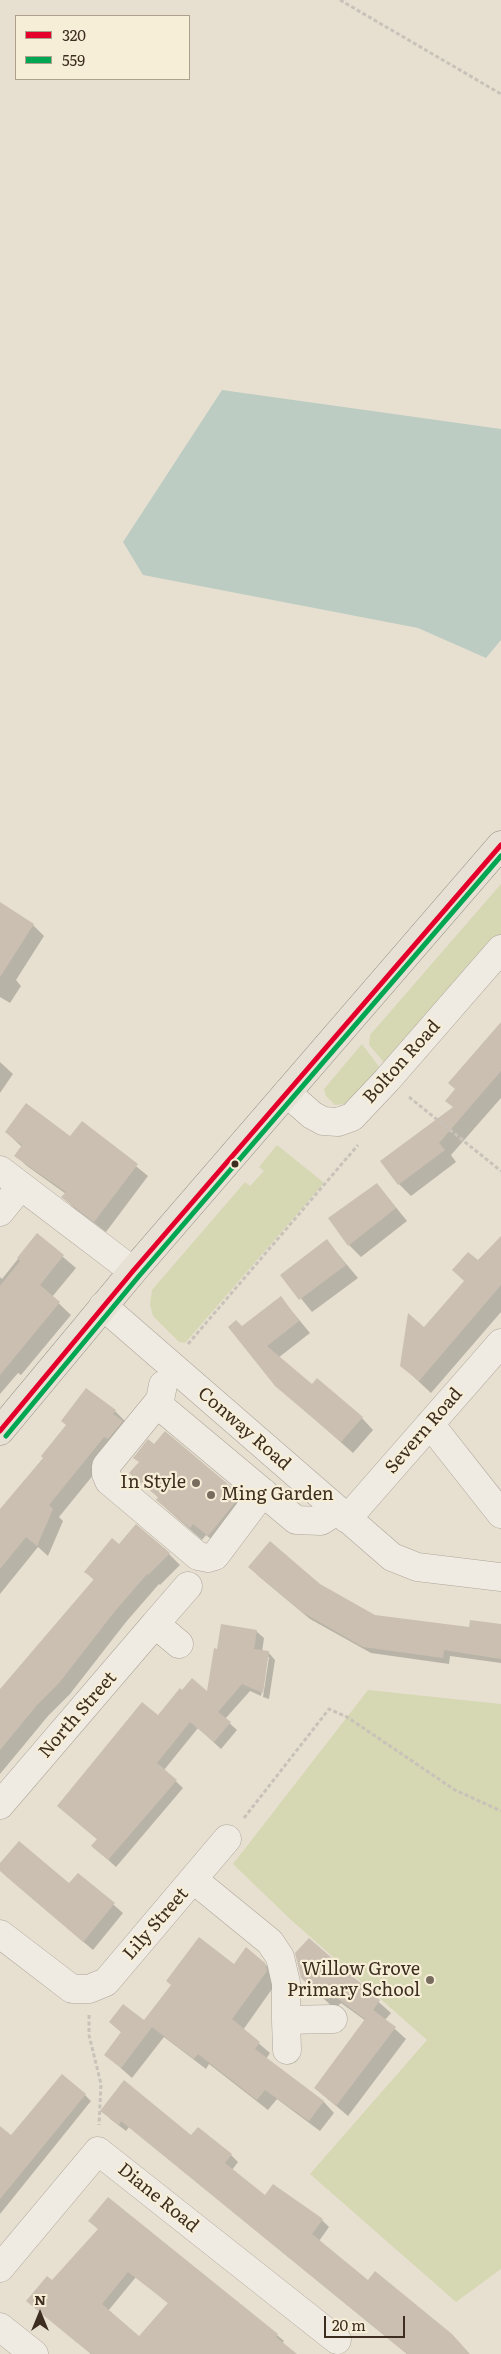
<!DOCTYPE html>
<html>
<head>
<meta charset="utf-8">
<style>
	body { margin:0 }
	#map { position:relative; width:501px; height:2354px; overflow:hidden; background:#e7e0d1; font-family:Literata,serif }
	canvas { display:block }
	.legend { position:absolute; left:15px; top:15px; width:175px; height:65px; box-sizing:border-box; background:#f7eed8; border:1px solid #ada18e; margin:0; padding:6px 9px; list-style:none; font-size:15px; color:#3d2e20 }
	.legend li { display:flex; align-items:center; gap:10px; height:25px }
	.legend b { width:25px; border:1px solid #ada18e }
	.north { position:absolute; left:15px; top:2289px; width:50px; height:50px; -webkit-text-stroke:4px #f7eed8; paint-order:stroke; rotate:0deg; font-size:14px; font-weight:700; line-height:20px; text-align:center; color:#3d2e20 }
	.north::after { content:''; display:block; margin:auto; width:18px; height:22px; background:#3d2e20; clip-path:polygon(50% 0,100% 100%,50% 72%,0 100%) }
	.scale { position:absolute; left:324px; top:2316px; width:81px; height:22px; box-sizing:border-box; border:2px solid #3d2e20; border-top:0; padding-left:6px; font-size:15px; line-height:18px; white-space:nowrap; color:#3d2e20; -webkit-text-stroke:4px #f7eed8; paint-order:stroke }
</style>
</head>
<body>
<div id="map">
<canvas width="501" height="2354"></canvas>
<ul class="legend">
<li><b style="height:6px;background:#e4002b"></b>320</li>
<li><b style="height:6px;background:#00a651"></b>559</li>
</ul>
<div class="north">N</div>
<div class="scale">20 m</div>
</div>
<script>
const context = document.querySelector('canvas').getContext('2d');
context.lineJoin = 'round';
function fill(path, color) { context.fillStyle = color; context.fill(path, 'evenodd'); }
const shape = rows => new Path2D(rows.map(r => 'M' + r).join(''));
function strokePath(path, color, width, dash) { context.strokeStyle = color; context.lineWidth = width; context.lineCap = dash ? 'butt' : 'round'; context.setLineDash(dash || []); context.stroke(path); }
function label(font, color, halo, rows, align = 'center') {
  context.font = font + ' Literata,serif'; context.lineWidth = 4.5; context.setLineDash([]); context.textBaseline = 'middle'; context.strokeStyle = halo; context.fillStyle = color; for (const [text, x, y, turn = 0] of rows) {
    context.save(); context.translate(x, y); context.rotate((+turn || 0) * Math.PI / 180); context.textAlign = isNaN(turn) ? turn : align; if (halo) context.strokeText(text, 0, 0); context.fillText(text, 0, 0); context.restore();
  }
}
fill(shape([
	[501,884,501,937,389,1068,369,1045,370,1035],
	[362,1044,383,1072,353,1103,335,1105,326,1096,324,1089],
	[277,1145,323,1182,323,1184,185,1343,179,1342,153,1316,150,1305,152,1290,245,1182,250,1186,264,1171,259,1167],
	[368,1690,501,1704,501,2269,456,2302,310,2174,427,2040,290,1919,233,1864]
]), '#d6d7b3');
fill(shape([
	[222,390,501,429,501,640,486,658,418,628,143,575,123,542]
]), '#bcccc2');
fill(shape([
	[5,906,33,925,44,936,16,980,21,986,10,1003,0,997,0,914],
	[501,1023,501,1098,451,1155,456,1162,411,1196,399,1184,454,1108,456,1089],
	[0,1062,13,1074,0,1093],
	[82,1122,148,1176,106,1232,74,1208,63,1197,66,1194,27,1166,16,1156,22,1147,6,1132,71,1137],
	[377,1184,407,1221,361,1257,349,1245],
	[37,1235,76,1268,52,1297,71,1315,21,1375,18,1373,0,1394,0,1277,2,1279],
	[501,1237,501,1312,431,1393,401,1365,425,1329],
	[327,1241,358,1278,312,1312,282,1275],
	[281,1298,310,1333,278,1358,312,1386,362,1418,373,1430,353,1453,276,1385,242,1327],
	[115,1411,126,1422,116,1447,59,1517,63,1521,48,1556,38,1547,0,1594,0,1513],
	[165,1432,253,1508,221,1547,206,1535,202,1540,170,1512,158,1500,159,1498,131,1473],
	[120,1546,169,1554,180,1565,160,1585,159,1584,126,1622,70,1694,48,1716,0,1774,0,1691,94,1580,86,1572],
	[256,1574,319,1585,374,1616,470,1628,501,1625,501,1663,450,1656,449,1664,371,1653,310,1619],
	[256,1631,264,1638,262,1652,268,1652,275,1660,269,1699,263,1697,269,1657,267,1657,261,1696,250,1691,225,1719,237,1730,221,1749,198,1728,164,1770,183,1788,116,1867,93,1846,98,1840,66,1813,182,1691,208,1693,218,1650],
	[0,1865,69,1885,78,1874,123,1913,93,1950,7,1877,0,1870],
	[309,1940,391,2013,385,2020,406,2039,348,2116,315,2088,366,2021,341,2003,335,2009,314,1990],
	[262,1961,273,1972,277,1982,243,2030,270,2053,266,2059,324,2102,334,2113,320,2131,277,2099,268,2110,209,2064,206,2069,164,2037,132,2078,106,2055,122,2033,110,2022,144,2021,234,1966],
	[85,2095,91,2101,0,2214,0,2132,11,2137],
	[109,2118,191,2137,231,2155,238,2162,232,2170,265,2197,322,2220,329,2227,319,2241,368,2282,469,2354,407,2354,129,2127,126,2131],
	[90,2221,277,2335,284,2341,282,2344,294,2354,91,2354,35,2307,52,2282,99,2230],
	[136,2277,169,2304,139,2338,108,2311]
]), '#0003');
fill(shape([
	[0,902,34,924,0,977],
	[501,1022,501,1071,439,1143,445,1150,398,1185,380,1161,453,1107,445,1101,455,1089,448,1083],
	[26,1103,70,1136,82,1121,138,1164,94,1222,61,1197,66,1192,14,1156,22,1145,5,1132],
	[377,1183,396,1208,348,1246,328,1218],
	[37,1233,64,1255,40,1285,60,1302,0,1375,0,1286,20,1261,17,1258],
	[501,1236,501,1285,419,1381,400,1366,408,1313,424,1327,464,1281,452,1270,468,1252,478,1260],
	[327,1239,346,1265,299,1300,280,1275],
	[281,1296,299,1321,267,1346,312,1384,317,1378,363,1417,341,1442,275,1386,228,1327,236,1320,242,1326],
	[86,1388,116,1410,113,1414,123,1421,108,1439,104,1437,49,1505,53,1509,37,1546,26,1537,0,1569,0,1509,43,1458,41,1456,66,1425,61,1421],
	[165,1431,241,1495,208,1536,193,1524,190,1528,156,1500,158,1497,129,1473,139,1462,133,1458,148,1439,154,1444],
	[136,1524,170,1553,148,1575,147,1574,115,1611,59,1683,37,1705,0,1750,0,1689,94,1579,84,1572,112,1538,119,1544],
	[270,1541,320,1584,375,1615,469,1627,470,1620,501,1624,501,1659,444,1650,443,1658,363,1647,302,1612,248,1567],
	[221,1624,257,1630,254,1649,269,1651,263,1693,242,1684,218,1712,231,1722,214,1742,190,1722,157,1763,177,1780,108,1860,91,1846,97,1839,57,1806,142,1702,158,1715,180,1688,182,1690,192,1678,207,1691,214,1648,217,1649],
	[19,1841,69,1883,78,1873,115,1903,83,1942,0,1871,0,1863],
	[199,1937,234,1964,246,1947,265,1963,267,1971,232,2019,260,2042,255,2049,324,2101,309,2121,265,2090,257,2100,198,2054,194,2059,152,2027,121,2068,104,2055,121,2032,109,2022,123,2004,144,2020,171,1985,166,1981],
	[309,1938,380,2000,373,2010,396,2027,336,2106,314,2088,365,2019,329,1992,323,1999,301,1978,295,1953],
	[62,2074,86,2094,0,2199,0,2126,11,2135],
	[124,2080,191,2135,198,2127,232,2154,225,2163,265,2195,273,2184,323,2219,312,2234,368,2280,375,2271,452,2334,470,2354,407,2354,121,2121,119,2125,100,2111],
	[108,2197,278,2334,276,2337,297,2354,92,2354,76,2342,26,2301,47,2276,52,2280,98,2229,88,2221],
	[128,2272,168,2303,139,2336,102,2304]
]), '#cbbfb2');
const minor = shape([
	[287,1093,312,1115,323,1121,338,1122,352,1117,387,1080,501,949],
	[0,1170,133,1271],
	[0,1212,21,1186],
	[103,1306,392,1557,417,1567,501,1577],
	[163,1385,160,1400,162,1408,296,1520,321,1521,337,1511],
	[160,1400,106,1466,106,1474,109,1481,198,1556,208,1558,215,1556,263,1492],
	[430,1424,501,1514],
	[347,1519,501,1343],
	[155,1624,188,1586],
	[0,1805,155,1624,179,1644],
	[194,1880,270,1942,280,1957,286,1983,286,2020,333,2019],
	[0,1934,72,1989,89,1989,106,1982,227,1839],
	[286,2020,287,2050],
	[0,2268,98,2151,337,2340],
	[0,2327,34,2354]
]);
const major = shape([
	[0,1431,133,1271,501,845]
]);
strokePath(minor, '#ada599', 29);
strokePath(major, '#928b80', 29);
strokePath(shape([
	[340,0,501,94],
	[409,1097,501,1171],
	[188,1344,358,1145],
	[244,1818,329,1709,347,1717,455,1790,501,1811],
	[89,2015,89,2035,101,2084,99,2125]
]), '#c8c2b9', 3, [4, 2.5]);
strokePath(minor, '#efebe3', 28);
strokePath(major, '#e6e1d4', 28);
strokePath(shape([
	[0,1431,133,1271,501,845]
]), '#e4002b', 5);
strokePath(shape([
	[6,1436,139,1276,501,856]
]), '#00a651', 5);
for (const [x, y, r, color] of [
	[235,1164,4.5,"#3d2e20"],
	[196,1483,5,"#786c5e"],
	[211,1495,5,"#786c5e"],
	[430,1980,5,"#786c5e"]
]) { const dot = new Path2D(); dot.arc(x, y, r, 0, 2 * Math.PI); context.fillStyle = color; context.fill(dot); strokePath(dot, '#f7eed8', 2); }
label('18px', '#3d2e20', '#f7eed8', [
	["Bolton Road",402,1062,-48],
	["Conway Road",244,1429,41],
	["Severn Road",424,1431,-49],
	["North Street",78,1715,-49],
	["Lily Street",156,1924,-49],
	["Diane Road",158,2198,39]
]);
label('18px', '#3d2e20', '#f7eed8', [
	["In Style",186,1483],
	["Ming Garden",221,1495,"left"],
	["Willow Grove",420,1970],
	["Primary School",420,1991]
], 'right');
</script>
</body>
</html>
